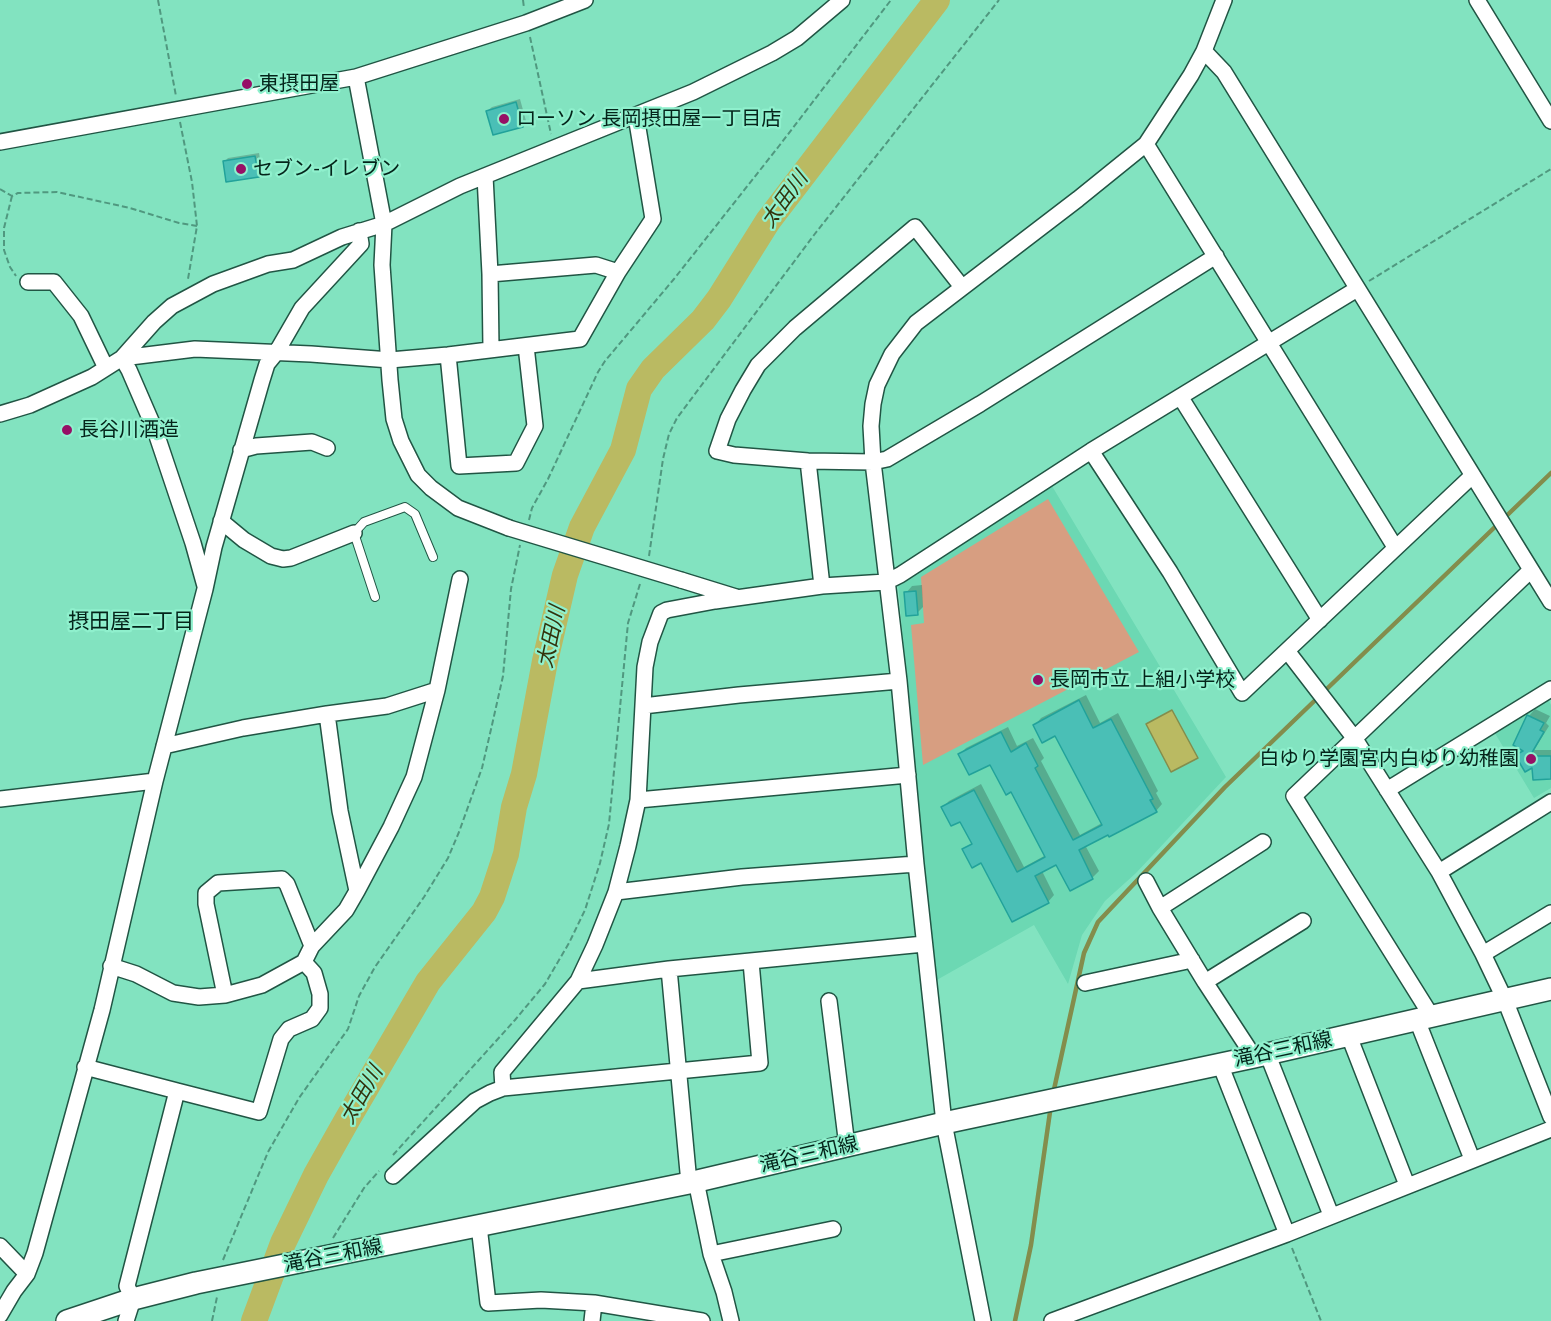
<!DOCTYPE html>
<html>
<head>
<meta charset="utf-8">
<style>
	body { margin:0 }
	canvas { display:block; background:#82e3c0 }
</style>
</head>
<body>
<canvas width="1551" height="1321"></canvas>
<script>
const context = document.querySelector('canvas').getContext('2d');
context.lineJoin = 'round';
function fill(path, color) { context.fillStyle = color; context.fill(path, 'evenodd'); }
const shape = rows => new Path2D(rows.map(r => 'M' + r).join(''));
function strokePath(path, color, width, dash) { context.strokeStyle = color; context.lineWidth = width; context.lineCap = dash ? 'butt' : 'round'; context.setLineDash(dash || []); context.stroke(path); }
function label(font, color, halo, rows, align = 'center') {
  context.font = font + ' "PT Sans","Noto Sans JP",sans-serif'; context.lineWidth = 4.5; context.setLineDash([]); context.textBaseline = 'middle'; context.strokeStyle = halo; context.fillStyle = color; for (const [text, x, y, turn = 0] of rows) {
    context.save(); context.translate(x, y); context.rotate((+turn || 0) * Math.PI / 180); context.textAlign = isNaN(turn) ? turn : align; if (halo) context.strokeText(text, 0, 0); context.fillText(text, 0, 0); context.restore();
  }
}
fill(shape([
	[1052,486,1226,777,1136,873,1105,901,1082,935,1068,984,1034,925,935,981,898,584],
	[1547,697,1551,705,1551,788,1534,798,1493,730]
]), '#6cd8b3');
fill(shape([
	[1048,499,1139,652,923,765,911,625,924,623,921,577]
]), '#d79e81');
const water = shape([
	[1172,710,1198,758,1171,772,1146,724,1172,710]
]);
fill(water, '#baba62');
strokePath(water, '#838d4c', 1.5);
fill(shape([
	[520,99,526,121,522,125,487,111,492,107],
	[259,153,262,172,258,176,224,162,228,158],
	[922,585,923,607,917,613,906,593,912,586],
	[1086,695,1100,723,1118,713,1158,791,1156,793,1162,804,1156,811,1085,845,1099,871,1093,877,1071,889,1057,863,1042,871,1054,895,1048,902,964,850,973,842,961,820,943,807,949,801,981,784,1024,867,1046,855,1012,790,990,763,960,754,966,748,1008,727,1017,746,1033,738,1044,758,1041,761,1080,835,1102,823,1056,734,1035,725,1041,718],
	[1535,709,1550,716,1546,723,1549,726,1534,750,1551,750,1551,777,1517,756,1524,750,1529,716]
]), '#0003');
strokePath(shape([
	[1053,1094,1084,953,1098,922,1225,787,1551,473],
	[1015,1321,1031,1245,1051,1105]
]), '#838d4c', 4.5);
strokePath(shape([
	[254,1321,283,1243,316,1175,347,1120,428,982,484,912,492,897,506,854,514,807,524,774,545,661,565,575,582,527,623,450,639,389,653,369,703,320,719,299,768,221,937,0]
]), '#baba62', 26);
const building = shape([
	[516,102,523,127,493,135,486,111,516,102],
	[255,156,259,177,226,182,223,161,255,156],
	[916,591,918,615,906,616,904,592,916,591],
	[1079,700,1093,728,1111,719,1153,799,1150,800,1157,812,1109,837,1108,835,1079,850,1093,879,1070,891,1056,865,1035,876,1049,903,1012,922,981,863,972,868,962,849,972,844,960,822,951,826,941,807,974,790,1017,872,1045,857,1011,792,1006,795,990,765,969,775,958,754,1001,732,1011,752,1026,743,1038,766,1035,768,1073,840,1102,825,1055,736,1042,743,1033,725,1079,700],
	[1527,715,1544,723,1540,730,1544,732,1530,756,1551,756,1551,779,1533,780,1532,768,1525,772,1515,755,1523,751,1513,745,1527,715]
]);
fill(building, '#4abfb6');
strokePath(building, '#22a29a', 1.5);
const service = shape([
	[375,597,354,533,364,522,405,507,415,514,433,557]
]);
const minor = shape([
	[1477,0,1551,121],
	[1204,51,1224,72,1551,602],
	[356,77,384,224,382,265,390,380,394,419,401,441,418,475,431,488,458,508,509,528],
	[0,142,356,77,526,23,585,0],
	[1146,144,1395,547],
	[485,176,490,274,491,349],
	[490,274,596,265,618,272],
	[28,282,54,282,81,316,106,368],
	[962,287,915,227,795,328,758,365,743,390,728,419,717,451,734,455,808,461,873,462,887,459,980,404,1216,256],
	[448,355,459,466,516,463,535,426,526,346],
	[122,358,195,349,311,354,390,360,448,355,580,339,618,272,653,219,636,116],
	[122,358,129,370,155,430,193,543,205,586],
	[1181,398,1320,620],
	[0,414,30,405,92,377,122,358,154,322,172,306,213,284,268,264,293,260,342,237,384,224,460,186,693,92,772,53,797,38,842,0],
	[241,450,256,446,312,442,327,448],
	[1091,451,1170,572,1242,693,1472,476],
	[808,461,822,586],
	[221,521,244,540,271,556,283,559,291,558,354,533],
	[681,580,736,597],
	[1288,652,1355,739,1439,872,1483,954,1505,1000,1551,1117],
	[437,690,460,579],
	[643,706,739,695,899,681],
	[327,714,387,706,437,690,414,777,391,827,357,891],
	[164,746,243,728,327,714,340,811,357,891,346,910,312,946,304,962,262,985,225,995],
	[1387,790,1551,689],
	[0,799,155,781],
	[638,800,908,775],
	[1439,872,1551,802],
	[1146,881,1160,908,1205,982,1254,1057],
	[616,892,742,877,916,864],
	[1160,908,1263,842],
	[924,944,669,969,578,981,595,945,616,892,628,846,638,800,645,667,650,642,661,613,667,610,715,601,822,586,886,582,900,575,1091,451,1357,289],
	[1483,954,1551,913],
	[111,966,136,974,173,993,199,997,225,995,206,904,206,893,218,883,282,879,287,884,312,946],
	[669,969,689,1183],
	[578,981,502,1072,503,1088,760,1063,751,962],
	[1205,982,1303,921],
	[1085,983,1192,960],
	[829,1001,847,1146],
	[1432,1017,1294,796,1531,570],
	[1417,1020,1472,1159],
	[1349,1036,1407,1185],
	[1267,1053,1331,1215],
	[1220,1064,1287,1234],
	[85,1067,177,1091,127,1286,133,1299,126,1321],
	[177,1091,259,1112,281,1039,289,1029,312,1019,320,1008,320,994,314,973,304,962],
	[393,1176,475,1101,490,1093,503,1088],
	[696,1181,711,1254,724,1292,731,1321],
	[479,1226,488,1303,541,1300,594,1303,702,1321],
	[0,1246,27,1274],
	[711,1254,833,1229],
	[0,1315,14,1291,27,1274,35,1253,102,1010,155,781,205,589,214,547,262,380,267,364,276,353,302,308,361,244,359,231],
	[592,1321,594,1303],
	[983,1321,944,1123,916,864,899,681,873,462,871,426,873,404,877,385,892,354,916,323,1078,199,1146,144,1191,75,1204,51,1224,0],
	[1052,1321,1287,1234,1551,1129]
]);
const secondary = shape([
	[67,1321,133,1299,196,1283,689,1183,944,1123,1254,1057,1551,989]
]);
strokePath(service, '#215544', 10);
strokePath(minor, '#215544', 18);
strokePath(secondary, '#215544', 24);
strokePath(shape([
	[158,0,176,96],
	[523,0,524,8],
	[530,37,551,134],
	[180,122,192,182,197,226,188,279],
	[0,189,12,196,18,193,57,192,130,208,179,223,197,226],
	[12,196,4,228,4,250,10,267,16,276],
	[1369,281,1551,169],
	[529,520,532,508,548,479,598,372,605,361,674,279,779,146,891,0],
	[649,556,663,459,669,434,677,418,814,235,999,0],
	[393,1155,515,1020,545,984,569,943,585,910,600,863,609,824,628,623,640,584],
	[333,1238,364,1188,379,1171],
	[1292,1248,1321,1321],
	[223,1260,268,1152,299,1098,348,1029,359,996,375,967,424,897,448,858,459,832,482,768,492,725,503,676,511,589,520,545],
	[212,1321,217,1297]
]), '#50987f', 2, [6, 3]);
strokePath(service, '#fff', 8);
strokePath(minor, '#fff', 15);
strokePath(secondary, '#fff', 21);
const minorBridge = shape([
	[509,528,681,580]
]);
strokePath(minorBridge, '#215544', 18, []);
strokePath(minorBridge, '#fff', 15);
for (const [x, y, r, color] of [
	[247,84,6,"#961066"],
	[504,119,6,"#961066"],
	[241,169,6,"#961066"],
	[67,430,6,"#961066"],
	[1038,680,6,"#961066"],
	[1531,759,6,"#961066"]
]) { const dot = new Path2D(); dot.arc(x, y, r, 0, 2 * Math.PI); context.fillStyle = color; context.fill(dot); strokePath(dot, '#8ff0cd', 2); }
label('20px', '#04241a', '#8ff0cd', [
	["東摂田屋",259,84],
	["ローソン 長岡摂田屋一丁目店",516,119],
	["セブン-イレブン",253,169],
	["長谷川酒造",79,430],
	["長岡市立 上組小学校",1050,680],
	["白ゆり学園宮内白ゆり幼稚園",1519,759,"right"]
], 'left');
label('20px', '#04241a', '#8ff0cd', [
	["滝谷三和線",1283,1050,-12],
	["滝谷三和線",809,1155,-13],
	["滝谷三和線",333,1256,-11]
]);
label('italic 21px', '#33330c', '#8ff0cd', [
	["太田川",785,200,-54],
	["太田川",552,637,-78],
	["太田川",362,1095,-60]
]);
label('21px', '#04241a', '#8ff0cd', [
	["摂田屋二丁目",131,622]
]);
</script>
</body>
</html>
